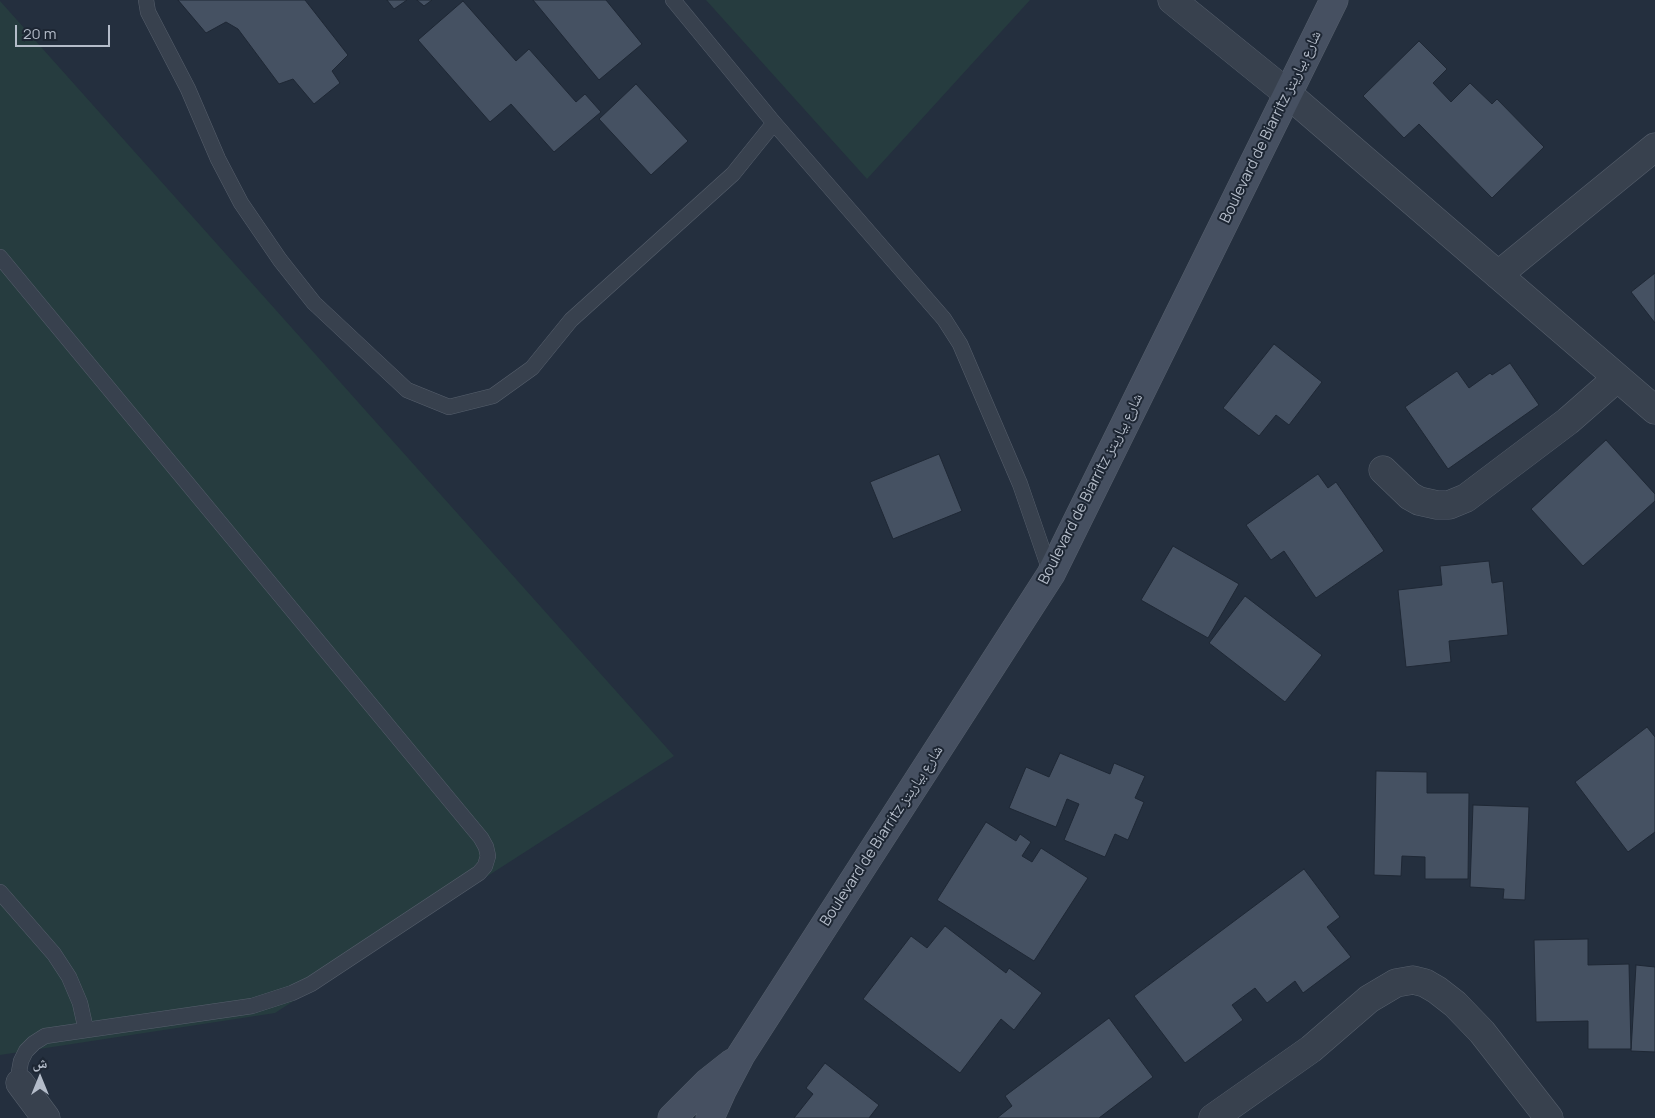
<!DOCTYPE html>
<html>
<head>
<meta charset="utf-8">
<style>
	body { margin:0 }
	#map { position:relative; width:1655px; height:1118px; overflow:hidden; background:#242f3e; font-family:Manrope,"Noto Naskh Arabic",sans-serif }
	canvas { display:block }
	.north { position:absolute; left:15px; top:1053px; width:50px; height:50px; -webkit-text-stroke:4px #1d2633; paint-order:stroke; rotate:0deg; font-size:14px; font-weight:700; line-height:20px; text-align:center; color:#b4bcc9 }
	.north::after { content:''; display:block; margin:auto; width:18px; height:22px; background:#b4bcc9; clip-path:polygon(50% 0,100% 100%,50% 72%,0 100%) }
	.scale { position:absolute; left:15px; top:25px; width:95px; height:22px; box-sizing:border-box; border:2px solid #b4bcc9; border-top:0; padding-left:6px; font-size:15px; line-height:18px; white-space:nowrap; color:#b4bcc9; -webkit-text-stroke:4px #1d2633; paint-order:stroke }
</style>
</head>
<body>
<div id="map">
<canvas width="1655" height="1118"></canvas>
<div class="north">ش</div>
<div class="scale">20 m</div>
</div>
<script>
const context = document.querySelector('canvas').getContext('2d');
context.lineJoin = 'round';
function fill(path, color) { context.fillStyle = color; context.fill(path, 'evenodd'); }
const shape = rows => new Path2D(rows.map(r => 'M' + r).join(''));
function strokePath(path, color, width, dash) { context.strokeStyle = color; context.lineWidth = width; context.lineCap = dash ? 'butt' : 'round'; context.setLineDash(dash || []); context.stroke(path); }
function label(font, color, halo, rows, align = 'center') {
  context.font = font + ' Manrope,"Noto Naskh Arabic",sans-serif'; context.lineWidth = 4; context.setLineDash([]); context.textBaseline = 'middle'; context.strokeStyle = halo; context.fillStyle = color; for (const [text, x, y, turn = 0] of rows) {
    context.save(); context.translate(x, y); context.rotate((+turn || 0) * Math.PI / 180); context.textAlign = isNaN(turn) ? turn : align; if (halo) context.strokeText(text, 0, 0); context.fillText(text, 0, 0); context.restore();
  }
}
fill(shape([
	[706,0,1030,0,867,179],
	[0,1,674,756,275,1013,0,1055]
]), '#263c3f');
const building = shape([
	[178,0,305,0,348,55,332,71,340,83,314,104,293,79,279,84,238,29,226,22,206,33,178,0],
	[387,0,407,0,394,9,387,0],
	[417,0,432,0,424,6,417,0],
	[533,0,606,0,642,44,599,80,533,0],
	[463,1,516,61,529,49,576,102,585,94,601,112,554,152,511,104,490,122,418,40,463,1],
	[1419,41,1447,69,1433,83,1451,102,1470,83,1492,104,1497,99,1544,147,1492,198,1419,124,1404,138,1363,96,1419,41],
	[636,84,688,141,651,175,599,119,636,84],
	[1655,273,1655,323,1631,292,1655,273],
	[1274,344,1322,382,1289,425,1276,415,1259,436,1223,408,1274,344],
	[1510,363,1539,405,1448,469,1405,407,1457,371,1469,388,1490,373,1492,375,1510,363],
	[1606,440,1655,494,1655,501,1583,566,1531,509,1606,440],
	[939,454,962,511,893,539,870,482,939,454],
	[1318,474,1328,488,1336,482,1384,551,1316,598,1284,551,1271,560,1246,525,1318,474],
	[1173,546,1239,584,1208,638,1141,600,1173,546],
	[1489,561,1492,583,1503,581,1508,635,1449,641,1451,662,1406,667,1398,590,1442,585,1440,566,1489,561],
	[1245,596,1322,655,1285,702,1209,643,1245,596],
	[1647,727,1655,737,1655,832,1628,852,1575,782,1647,727],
	[1060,753,1110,774,1114,763,1145,776,1135,798,1144,802,1128,840,1115,834,1105,857,1064,840,1079,804,1067,799,1056,827,1009,808,1026,767,1049,777,1060,753],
	[1376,771,1427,772,1427,793,1469,793,1468,879,1425,879,1425,857,1402,856,1401,876,1374,875,1376,771],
	[1473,805,1529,807,1525,900,1503,899,1504,889,1470,887,1473,805],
	[986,822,1016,841,1020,834,1031,842,1022,856,1032,862,1041,848,1088,878,1034,961,937,900,986,822],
	[1304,869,1340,917,1327,927,1351,957,1303,993,1295,981,1267,1003,1255,988,1232,1005,1243,1020,1185,1063,1134,996,1304,869],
	[945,926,1006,973,1009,968,1042,993,1014,1030,1001,1019,960,1073,863,999,911,936,927,948,945,926],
	[1588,939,1588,965,1629,964,1631,1049,1588,1049,1588,1021,1536,1022,1534,940,1588,939],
	[1636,965,1655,967,1655,1052,1631,1051,1636,965],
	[1109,1018,1153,1077,1099,1118,997,1118,1012,1106,1005,1096,1109,1018],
	[825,1063,879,1105,869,1118,794,1118,813,1094,806,1088,825,1063]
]);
fill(building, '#455162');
strokePath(building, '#1f2835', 1);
const lane = shape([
	[146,0,148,12,188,89,218,159,241,203,280,260,314,303,407,390,449,407,493,396,532,368,571,320,733,174,774,123],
	[673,0,774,123,944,319,960,344,1020,484,1051,574],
	[0,257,481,838,486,847,488,856,485,866,479,873,311,984,292,993,252,1006,45,1036,34,1043,26,1051,21,1061,19,1072,20,1083],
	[0,892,54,954,69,977,80,1003,86,1030]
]);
const street = shape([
	[1172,0,1288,94,1655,410],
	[1498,275,1655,147],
	[1383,470,1410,496,1419,501,1437,505,1449,505,1466,498,1568,421,1617,378],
	[20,1083,46,1118],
	[1213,1118,1311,1049,1369,999,1396,983,1413,980,1425,983,1437,990,1455,1004,1482,1032,1549,1118]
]);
const secondary = shape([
	[672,1118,708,1082,732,1063],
	[710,1118,722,1091,741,1055,1051,574,1334,0]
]);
strokePath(lane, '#565f6c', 16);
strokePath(street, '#565f6c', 29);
strokePath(secondary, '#565f6c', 29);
strokePath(lane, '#38414e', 15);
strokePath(street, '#38414e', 28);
strokePath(secondary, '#465061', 28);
label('15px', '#b4bcc9', '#1d2633', [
	["Boulevard de Biarritz شارع بياريتز",1271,127,-64],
	["Boulevard de Biarritz شارع بياريتز",1091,489,-63],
	["Boulevard de Biarritz شارع بياريتز",882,836,-57]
]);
</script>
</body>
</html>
